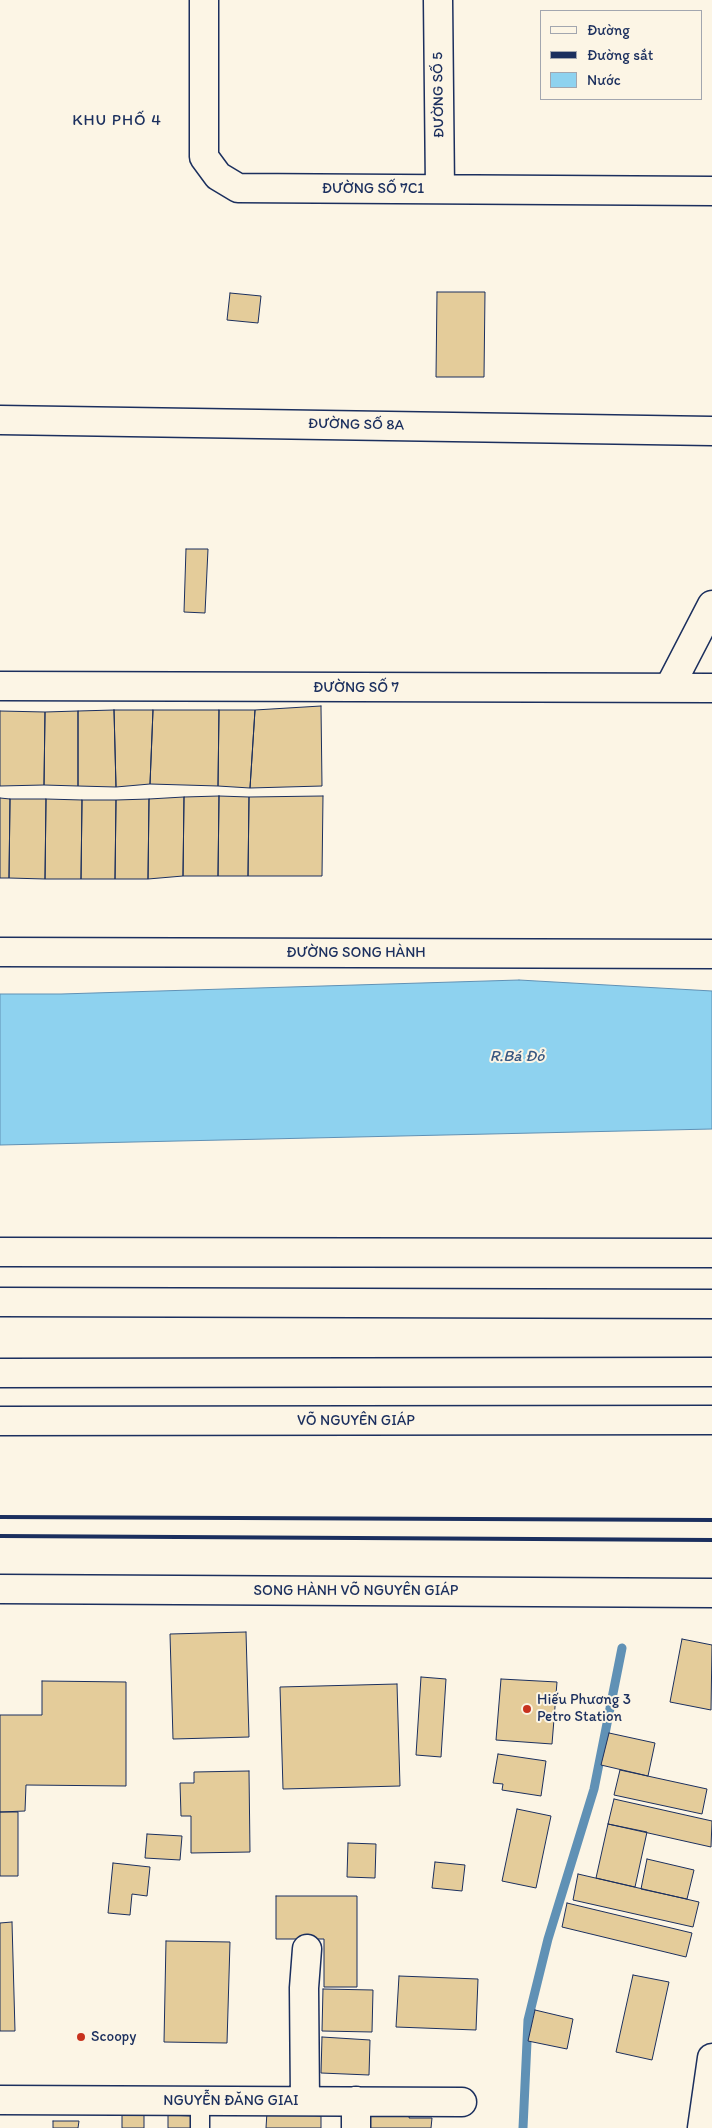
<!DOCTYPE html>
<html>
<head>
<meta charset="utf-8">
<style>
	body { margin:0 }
	#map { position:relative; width:712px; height:2128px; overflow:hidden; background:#fcf5e5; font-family:Itim,sans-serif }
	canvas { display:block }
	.legend { position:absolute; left:540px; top:10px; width:162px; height:90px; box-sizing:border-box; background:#fcf5e5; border:1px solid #a2a6af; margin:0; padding:6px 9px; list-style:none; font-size:15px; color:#1b2f5e }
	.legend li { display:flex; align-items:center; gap:10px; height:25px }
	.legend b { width:25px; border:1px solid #a2a6af }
</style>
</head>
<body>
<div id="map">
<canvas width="712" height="2128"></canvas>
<ul class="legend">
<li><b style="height:6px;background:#fcf5e5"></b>Đường</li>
<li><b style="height:6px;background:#1b2f5e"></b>Đường sắt</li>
<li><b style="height:14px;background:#8ed2ef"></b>Nước</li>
</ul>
</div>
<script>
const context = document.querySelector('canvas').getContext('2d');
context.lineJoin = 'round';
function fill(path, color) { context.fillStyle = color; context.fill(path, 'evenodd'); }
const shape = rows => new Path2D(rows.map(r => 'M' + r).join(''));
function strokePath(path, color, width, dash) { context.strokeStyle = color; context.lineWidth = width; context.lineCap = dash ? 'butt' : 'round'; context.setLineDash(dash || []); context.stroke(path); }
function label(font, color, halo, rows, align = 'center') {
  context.font = font + ' Itim,sans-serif'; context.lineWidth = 4; context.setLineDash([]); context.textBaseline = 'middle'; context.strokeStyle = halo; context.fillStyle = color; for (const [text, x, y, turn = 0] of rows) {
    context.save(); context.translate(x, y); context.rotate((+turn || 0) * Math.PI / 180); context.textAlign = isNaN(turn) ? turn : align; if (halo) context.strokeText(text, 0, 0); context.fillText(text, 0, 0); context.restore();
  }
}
const water = shape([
	[519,980,712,991,712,1129,0,1145,0,994,61,994,519,980]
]);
fill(water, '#8ed2ef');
strokePath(water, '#6091b5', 1);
strokePath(shape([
	[523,2128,528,2020,548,1939,594,1789,622,1648]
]), '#6091b5', 9);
const building = shape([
	[437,292,485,292,484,377,436,377,437,292],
	[230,293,261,296,258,323,227,320,230,293],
	[186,549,208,549,205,613,184,612,186,549],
	[321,706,322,786,250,788,255,710,321,706],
	[114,710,153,710,150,784,116,787,114,710],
	[114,710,116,787,78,786,78,711,114,710],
	[153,710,219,710,218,786,150,784,153,710],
	[219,710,255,710,250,788,218,786,219,710],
	[0,711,45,712,44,785,0,786,0,711],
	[78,711,78,786,44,785,45,712,78,711],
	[219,796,218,876,183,876,184,797,219,796],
	[219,796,249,797,248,876,218,876,219,796],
	[323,796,322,876,248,876,249,797,323,796],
	[184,797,183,876,148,879,149,799,184,797],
	[0,798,10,799,9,878,0,878,0,798],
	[10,799,46,799,45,879,9,878,10,799],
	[46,799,82,800,81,879,45,879,46,799],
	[149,799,148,879,115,879,116,800,149,799],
	[82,800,116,800,115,879,81,879,82,800],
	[246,1632,249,1737,173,1739,170,1634,246,1632],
	[682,1639,712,1645,711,1710,670,1702,682,1639],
	[421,1677,446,1679,441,1757,416,1755,421,1677],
	[501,1679,557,1682,552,1744,496,1740,501,1679],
	[42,1681,126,1682,126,1786,26,1785,25,1811,0,1812,0,1715,42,1715,42,1681],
	[397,1684,400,1786,283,1789,280,1687,397,1684],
	[609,1733,655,1743,648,1776,601,1765,609,1733],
	[498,1754,546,1761,541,1796,502,1790,503,1784,493,1783,498,1754],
	[620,1770,707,1789,702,1814,614,1795,620,1770],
	[249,1771,250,1852,191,1853,191,1816,181,1816,180,1783,194,1783,194,1772,249,1771],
	[614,1799,712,1821,711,1847,608,1824,614,1799],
	[517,1809,551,1816,536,1888,502,1881,517,1809],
	[0,1812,18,1812,18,1876,0,1876,0,1812],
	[608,1824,647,1832,635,1887,596,1878,608,1824],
	[147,1834,182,1836,180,1860,145,1858,147,1834],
	[348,1843,376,1844,375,1878,347,1877,348,1843],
	[647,1859,694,1870,687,1899,641,1889,647,1859],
	[435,1862,465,1865,462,1891,432,1888,435,1862],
	[113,1863,150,1867,147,1896,132,1894,130,1915,108,1913,113,1863],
	[578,1874,699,1902,693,1927,573,1900,578,1874],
	[276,1896,357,1896,357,1987,324,1987,324,1939,276,1939,276,1896],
	[567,1903,692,1933,686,1957,562,1927,567,1903],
	[12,1922,15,2031,0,2031,0,1923,12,1922],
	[166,1941,230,1942,227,2043,164,2042,166,1941],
	[633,1975,669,1982,652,2060,616,2052,633,1975],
	[399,1976,478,1979,476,2030,396,2027,399,1976],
	[323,1989,373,1990,372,2032,322,2031,323,1989],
	[535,2010,573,2019,567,2049,528,2041,535,2010],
	[322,2037,370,2040,369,2075,321,2073,322,2037],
	[122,2112,144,2112,144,2128,122,2128,122,2112],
	[267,2112,321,2116,321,2128,266,2128,267,2112],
	[368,2112,410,2114,409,2118,432,2118,431,2128,367,2128,368,2112],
	[168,2115,192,2116,191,2128,168,2128,168,2115],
	[53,2121,79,2121,78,2128,53,2128,53,2121]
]);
fill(building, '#e4cc9a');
strokePath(building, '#1b2f5e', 1);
const service = shape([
	[200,2128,200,2101]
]);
const minor = shape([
	[204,0,204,157,218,176,238,188,712,191],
	[438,0,440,189],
	[0,420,712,431],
	[0,686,712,688],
	[669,688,712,605],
	[0,2100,462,2102],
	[305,2101,304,1988,307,1949],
	[356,2128,356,2101],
	[702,2128,712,2058]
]);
const secondary = shape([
	[0,952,712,954],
	[0,1589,712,1593]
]);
const trunk = shape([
	[0,1252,712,1253],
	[0,1302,712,1304],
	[0,1373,712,1372],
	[0,1421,712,1420]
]);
strokePath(service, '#1b2f5e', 21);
strokePath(minor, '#1b2f5e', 31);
strokePath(secondary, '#1b2f5e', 31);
strokePath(trunk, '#1b2f5e', 31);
strokePath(service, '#fcf5e5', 18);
strokePath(minor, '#fcf5e5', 28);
strokePath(secondary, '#fcf5e5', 28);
strokePath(trunk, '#fcf5e5', 28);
strokePath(shape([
	[0,1517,712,1520],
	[0,1536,712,1540]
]), '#1b2f5e', 4);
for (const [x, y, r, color] of [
	[527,1709,5,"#c8321e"],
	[81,2037,5,"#c8321e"]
]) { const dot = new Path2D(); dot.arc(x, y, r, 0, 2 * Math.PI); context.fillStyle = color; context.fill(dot); strokePath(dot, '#fcf5e5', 2); }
label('15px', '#1b2f5e', '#fcf5e5', [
	["ĐƯỜNG SỐ 5",439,95,-91],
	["ĐƯỜNG SỐ 7C1",373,189],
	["ĐƯỜNG SỐ 8A",356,425,1],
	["ĐƯỜNG SỐ 7",356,688],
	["ĐƯỜNG SONG HÀNH",356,953],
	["VÕ NGUYÊN GIÁP",356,1421],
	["SONG HÀNH VÕ NGUYÊN GIÁP",356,1591],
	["NGUYỄN ĐĂNG GIAI",231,2101]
]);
label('15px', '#1b2f5e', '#fcf5e5', [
	["Hiếu Phương 3",537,1700],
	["Petro Station",537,1717],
	["Scoopy",91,2037]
], 'left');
context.letterSpacing = '1px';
label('16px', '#1b2f5e', '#fcf5e5', [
	["KHU PHỐ 4",117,121]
]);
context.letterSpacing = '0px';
label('italic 16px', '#385882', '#fcf5e5', [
	["R.Bá Đỏ",517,1057]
]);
</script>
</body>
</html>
